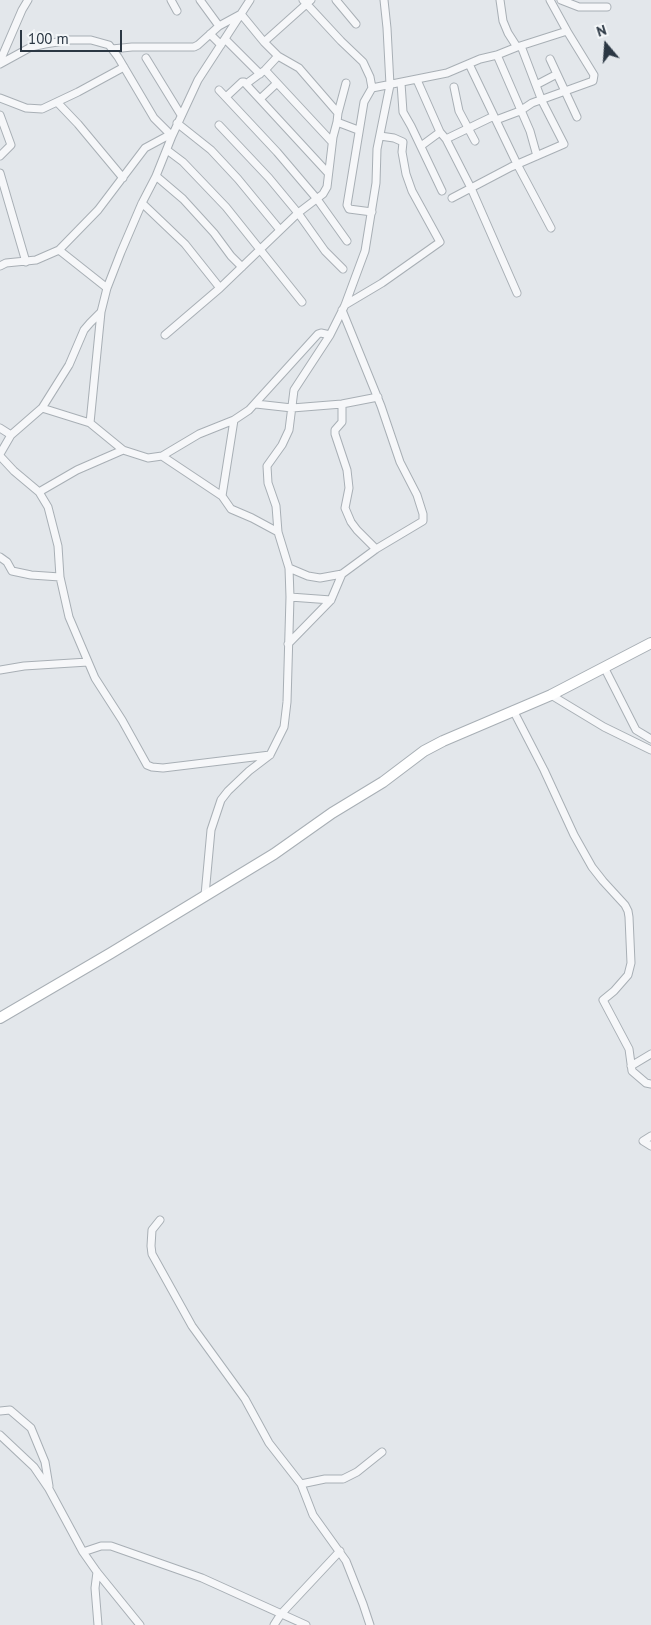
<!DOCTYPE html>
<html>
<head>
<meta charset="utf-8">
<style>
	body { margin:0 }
	#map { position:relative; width:651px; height:1625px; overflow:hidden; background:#e3e7eb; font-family:"PT Sans",sans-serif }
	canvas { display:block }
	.north { position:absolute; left:581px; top:20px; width:50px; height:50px; -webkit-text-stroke:4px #f3f6f8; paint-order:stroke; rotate:342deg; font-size:14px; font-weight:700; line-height:20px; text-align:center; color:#2b3743 }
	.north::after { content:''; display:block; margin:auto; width:18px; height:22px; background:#2b3743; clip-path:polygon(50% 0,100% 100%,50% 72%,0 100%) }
	.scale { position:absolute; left:20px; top:30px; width:102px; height:22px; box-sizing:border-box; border:2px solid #2b3743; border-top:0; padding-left:6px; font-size:15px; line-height:18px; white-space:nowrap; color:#2b3743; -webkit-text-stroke:4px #f3f6f8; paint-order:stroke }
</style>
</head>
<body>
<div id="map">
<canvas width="651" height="1625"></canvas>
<div class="north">N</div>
<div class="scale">100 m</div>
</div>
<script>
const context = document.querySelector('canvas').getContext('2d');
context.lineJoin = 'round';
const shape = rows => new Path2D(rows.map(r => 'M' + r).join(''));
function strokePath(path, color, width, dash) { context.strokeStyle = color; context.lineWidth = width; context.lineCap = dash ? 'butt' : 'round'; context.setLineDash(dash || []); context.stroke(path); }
const street = shape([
	[171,0,177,11],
	[200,0,219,26],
	[303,0,341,41,363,62,370,77,372,88,447,73,480,59,497,55,517,47,567,31,550,0],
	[336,0,356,24],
	[500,0,503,21,508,33,517,47],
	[561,0,579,7,607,7],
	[210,34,221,45],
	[225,39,260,74],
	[264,42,311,0],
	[112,49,132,47,194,47,198,45,219,26,241,14,264,42,278,56,299,68,338,113,337,122,358,130],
	[497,55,530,131,537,156],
	[146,58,181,115],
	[550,59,577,117],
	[0,61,22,10,28,0],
	[0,64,31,47,45,44,70,40,91,40,109,45,118,57,154,118,172,136,156,176,142,203,121,252,107,288,101,312,90,323,84,330,69,365,42,408,11,435,0,454],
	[469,64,517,164,551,228],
	[265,70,332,142],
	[417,80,440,132,446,139,471,188,517,293],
	[401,83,403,112,411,126,442,191],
	[246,84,265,70,278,56],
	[536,85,557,74],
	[454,87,459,111,475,141],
	[219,90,277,152,317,199,347,241],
	[226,97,242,82,244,82,328,173],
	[0,98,26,108,42,109,78,92,124,67],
	[260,99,277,83],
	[57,102,78,124,123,178],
	[338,113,346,83],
	[0,115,11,145,0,156],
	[496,120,520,111,532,103,593,81,594,75,567,31],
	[177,123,211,150,238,179,280,230],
	[219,125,269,178,298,213,325,251,343,269],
	[172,136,198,80,250,0],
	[446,139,494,116],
	[421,146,440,132],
	[167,150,183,162,226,207,302,302],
	[0,173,26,262],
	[156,176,183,199,214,233,231,256,242,267],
	[452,198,511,167,564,144,542,101,521,46],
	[142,203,185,244,220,288],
	[372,212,349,209,347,205,364,102,372,88],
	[59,250,107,288],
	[0,266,6,263,36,260,59,250,98,210,145,148,171,134],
	[345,305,382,283,440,242,412,191,406,174,402,152,403,142,394,138,380,136],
	[165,335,220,288,298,213,323,194,327,187,333,137,337,122],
	[256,404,292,408,342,404,378,397],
	[342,404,342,422,335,430,335,434,347,470,349,488,345,508,351,522,357,530,376,549],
	[42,408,90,423,123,450,148,458,162,456,222,496,231,509,252,518,278,532],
	[90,423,101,312],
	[0,428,11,435],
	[0,456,14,471,39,492,48,507,58,546,60,577,69,617,95,678,122,720,147,765,152,767,163,768,270,755],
	[162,456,199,434,234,420,249,410,318,334,321,333,330,335],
	[39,492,77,470,123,450],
	[222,496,234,420],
	[0,557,7,562,12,571,31,575,60,577],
	[289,568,308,576,320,578,342,574,376,549,423,521,423,514,417,495,400,462,381,406,342,310],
	[290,597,331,600],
	[288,644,331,600,342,574],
	[604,667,636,730,651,739],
	[0,670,24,666,88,662],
	[551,695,604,727,651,750],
	[513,710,544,770,574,835,592,867,603,881,625,905,628,911,629,917,631,963,628,975,614,991,603,1000,629,1049,632,1071,646,1083,651,1084],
	[205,895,211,830,221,800,228,791,249,771,270,755,284,727,287,702,290,597,289,568,278,532,276,506,268,483,267,466,282,445,289,430,294,390,330,335,345,305,365,251,376,183,377,149,390,85,387,28,384,0],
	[631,1066,651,1054],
	[651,1136,643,1141,651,1146],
	[160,1220,152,1230,151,1246,152,1254,192,1326,245,1399,269,1443,301,1484,325,1479,343,1479,357,1472,382,1452],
	[0,1411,10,1410,31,1428,45,1462,49,1486],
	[0,1435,34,1467,49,1489,83,1552,97,1572,140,1625],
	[301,1484,313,1515,346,1561,363,1604,370,1625],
	[83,1552,101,1546,111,1546,202,1578,306,1625],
	[97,1572,95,1588,98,1625],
	[274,1625,281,1614,340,1551]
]);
const secondary = shape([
	[0,1018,111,953,274,854,332,813,383,782,424,751,443,741,551,695,651,643]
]);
strokePath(street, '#a8afb5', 9);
strokePath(secondary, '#a8afb5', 12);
strokePath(street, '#f6f7f9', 7);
strokePath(secondary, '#fff', 10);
</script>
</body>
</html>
